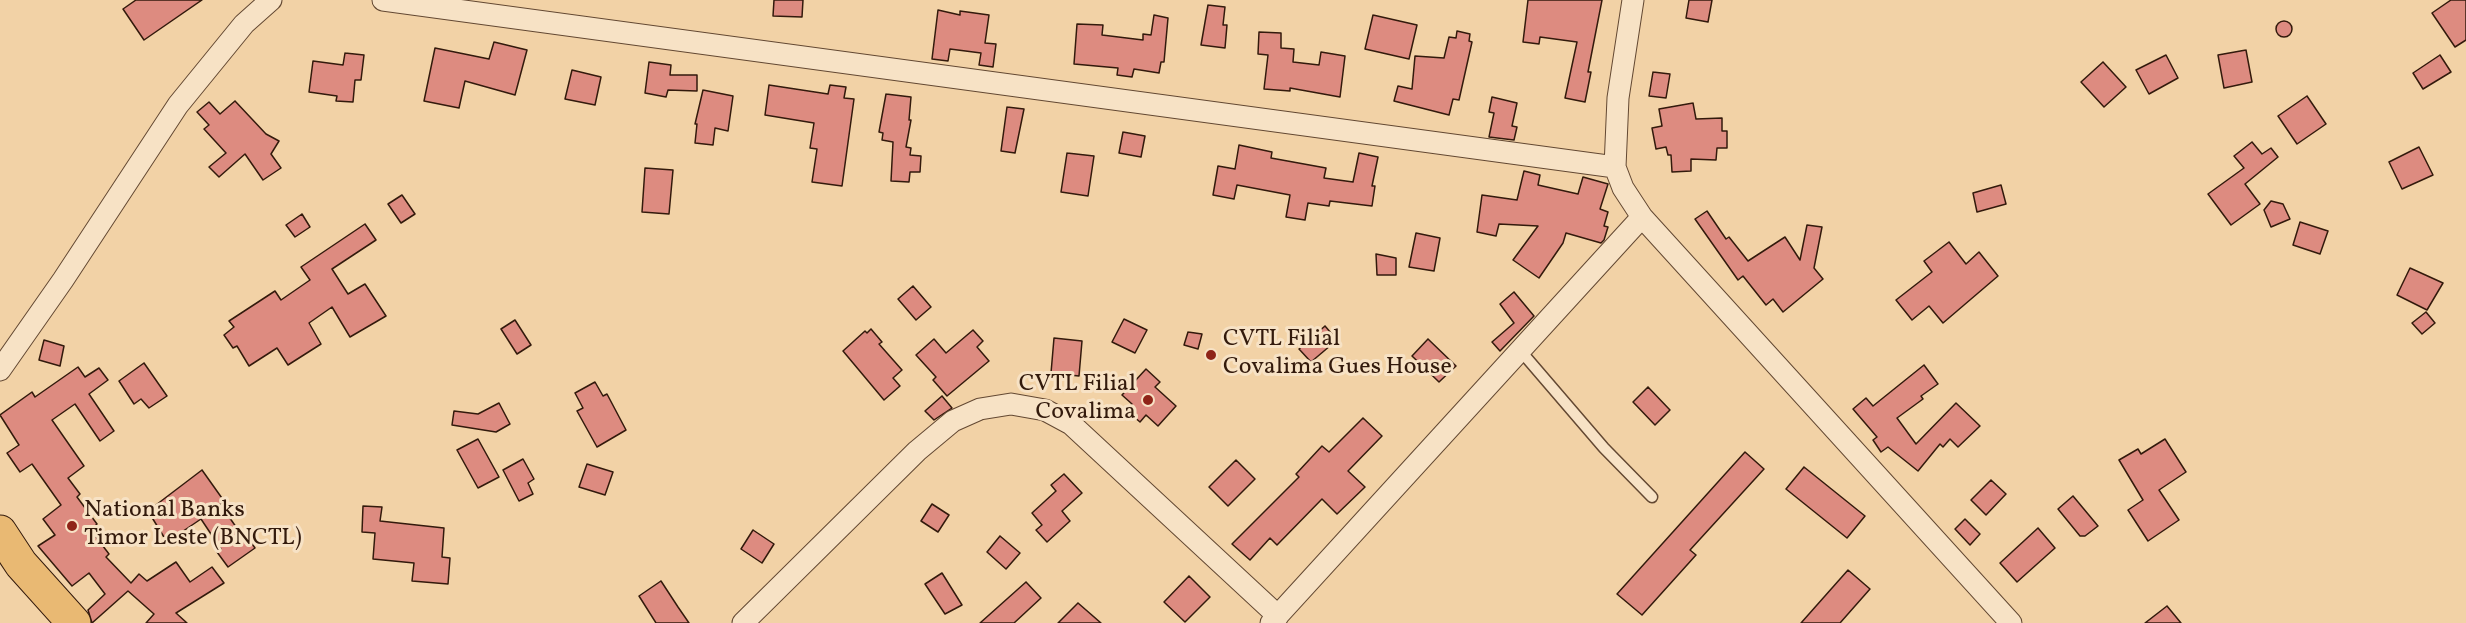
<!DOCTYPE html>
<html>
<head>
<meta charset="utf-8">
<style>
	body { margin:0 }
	canvas { display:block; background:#f2d2a6 }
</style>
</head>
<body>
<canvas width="2466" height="623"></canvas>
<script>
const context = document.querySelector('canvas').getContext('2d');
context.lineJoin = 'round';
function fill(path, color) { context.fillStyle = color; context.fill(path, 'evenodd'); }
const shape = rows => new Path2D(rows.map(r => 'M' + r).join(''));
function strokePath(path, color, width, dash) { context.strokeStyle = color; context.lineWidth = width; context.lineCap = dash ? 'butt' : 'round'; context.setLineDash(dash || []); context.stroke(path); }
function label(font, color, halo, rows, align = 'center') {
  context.font = font + ' Vollkorn,serif'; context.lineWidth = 6; context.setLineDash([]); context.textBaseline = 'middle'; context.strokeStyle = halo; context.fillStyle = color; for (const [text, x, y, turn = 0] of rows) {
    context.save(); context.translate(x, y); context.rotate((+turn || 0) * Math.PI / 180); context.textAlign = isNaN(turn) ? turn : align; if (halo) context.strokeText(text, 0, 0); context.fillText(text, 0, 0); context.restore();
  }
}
const building = shape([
	[136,0,202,0,144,40,123,9,136,0],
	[774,0,803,0,802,17,773,16,774,0],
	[1528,0,1602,0,1588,72,1591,72,1585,102,1565,98,1577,42,1540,37,1539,44,1523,42,1528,0],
	[1689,0,1712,0,1708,22,1686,18,1689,0],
	[2451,0,2466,0,2466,40,2455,47,2432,13,2451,0],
	[1208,5,1225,7,1223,25,1227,25,1225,48,1201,45,1208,5],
	[938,10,960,15,960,11,989,15,985,43,996,44,993,67,979,65,981,53,950,49,948,61,932,59,938,10],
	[1154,15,1168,18,1164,62,1161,62,1159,73,1134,69,1132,77,1117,75,1118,68,1074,64,1077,24,1103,25,1102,35,1143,40,1143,34,1151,35,1154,15],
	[1373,15,1417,25,1409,59,1365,49,1373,15],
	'2276 29a8 8 0 1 1 16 0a8 8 0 1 1-16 0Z',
	[1457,31,1470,34,1469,41,1472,42,1459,100,1453,99,1449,115,1394,101,1398,86,1412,89,1415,56,1444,58,1449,37,1456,38,1457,31],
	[1259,32,1281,33,1281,48,1294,49,1293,62,1319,65,1321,52,1345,56,1340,97,1290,88,1290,91,1264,89,1268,55,1258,54,1259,32],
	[494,42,527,50,515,95,465,81,459,108,424,101,435,48,489,59,494,42],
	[2246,50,2252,82,2224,88,2218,55,2246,50],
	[345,53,364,55,361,80,355,80,353,102,336,101,337,96,309,92,313,61,343,65,345,53],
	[2166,55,2178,78,2149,94,2136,70,2166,55],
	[2440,55,2451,72,2423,89,2413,73,2440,55],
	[649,62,671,65,670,75,697,75,697,91,668,90,666,97,645,93,649,62],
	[2103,62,2126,87,2104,107,2081,82,2103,62],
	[572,70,601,77,595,105,565,99,572,70],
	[1653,72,1670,74,1666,98,1649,96,1653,72],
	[769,85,828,94,830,85,846,87,844,98,854,99,842,186,812,182,817,149,810,148,814,123,765,115,769,85],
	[703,90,733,96,728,131,715,128,713,145,695,143,697,124,695,124,703,90],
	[886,94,911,97,909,120,911,120,906,147,911,148,910,155,921,156,920,172,910,172,909,182,891,181,893,142,882,140,883,133,879,132,886,94],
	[2307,96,2326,124,2297,144,2278,116,2307,96],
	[1492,97,1517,103,1512,126,1517,127,1514,140,1489,137,1494,113,1489,112,1492,97],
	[235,101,266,134,279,141,271,154,281,168,263,180,245,154,219,177,209,167,226,153,204,129,209,125,197,112,209,102,220,114,235,101],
	[1693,103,1696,119,1722,118,1722,131,1727,131,1727,148,1717,148,1716,160,1691,159,1691,171,1672,172,1671,155,1668,155,1666,147,1656,149,1652,128,1662,126,1659,109,1693,103],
	[1007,107,1024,109,1015,153,1001,151,1007,107],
	[1123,132,1145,136,1141,157,1119,153,1123,132],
	[2252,142,2262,154,2271,148,2278,157,2245,184,2260,204,2231,225,2208,194,2244,168,2234,156,2252,142],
	[1239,145,1272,152,1271,158,1326,168,1324,178,1353,182,1359,153,1378,157,1372,186,1375,186,1372,206,1330,201,1329,206,1308,203,1305,220,1286,217,1290,195,1237,185,1234,199,1213,195,1218,166,1235,169,1239,145],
	[2419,147,2433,175,2402,189,2389,162,2419,147],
	[1067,153,1094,156,1088,196,1061,192,1067,153],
	[645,168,673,170,669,214,642,212,645,168],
	[1524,171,1540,175,1538,185,1578,194,1583,177,1608,184,1600,209,1608,212,1604,226,1608,227,1604,240,1601,243,1566,233,1563,243,1539,278,1513,260,1538,226,1499,224,1496,236,1477,232,1482,195,1517,200,1524,171],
	[2001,185,2006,204,1977,212,1973,193,2001,185],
	[402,195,415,214,401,223,388,204,402,195],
	[2271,201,2283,204,2290,219,2271,227,2264,210,2271,201],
	[1707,211,1726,239,1729,237,1748,261,1785,237,1800,260,1807,225,1822,227,1814,268,1823,279,1783,312,1773,299,1766,305,1743,276,1738,280,1695,219,1707,211],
	[302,214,310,227,295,237,286,225,302,214],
	[2300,222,2328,231,2320,254,2293,245,2300,222],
	[365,224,376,240,332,269,348,294,365,284,386,316,350,337,332,307,309,323,321,344,288,365,277,348,249,366,237,346,233,348,224,335,234,327,229,321,275,291,281,300,310,280,301,267,365,224],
	[1416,233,1440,238,1434,271,1409,267,1416,233],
	[1949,242,1966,264,1979,252,1998,276,1943,323,1929,306,1912,320,1896,300,1932,272,1924,261,1949,242],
	[1376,254,1396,258,1396,275,1377,275,1376,254],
	[2410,268,2443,283,2427,310,2397,295,2410,268],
	[913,286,931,307,916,320,898,299,913,286],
	[1514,292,1534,316,1500,351,1492,342,1514,323,1500,304,1514,292],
	[2426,312,2435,323,2422,334,2412,323,2426,312],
	[1124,319,1147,330,1135,353,1112,342,1124,319],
	[515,320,531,345,517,354,501,329,515,320],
	[1325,326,1337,340,1311,362,1299,349,1325,326],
	[871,329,882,342,879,344,902,370,893,378,900,386,884,400,843,351,865,331,867,333,871,329],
	[973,330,983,341,977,347,989,361,947,396,933,380,936,377,916,355,934,339,946,353,973,330],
	[1188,332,1202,334,1198,349,1184,345,1188,332],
	[1054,338,1082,341,1079,376,1051,373,1054,338],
	[1428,339,1456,366,1439,382,1412,356,1428,339],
	[44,340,64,346,60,366,39,360,44,340],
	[144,363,167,396,149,408,141,399,134,404,119,381,144,363],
	[1924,365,1938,384,1921,396,1923,399,1897,418,1916,444,1956,403,1980,426,1958,447,1950,439,1943,447,1940,444,1918,471,1888,447,1881,452,1873,440,1877,437,1853,409,1866,398,1873,406,1924,365],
	[78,367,85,377,99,368,108,380,89,394,114,431,100,441,75,404,52,420,84,466,68,478,80,494,77,497,97,524,93,528,95,531,93,533,109,554,106,557,131,583,139,574,147,581,176,562,190,582,212,567,224,583,176,613,187,623,146,623,154,614,128,591,92,623,88,610,105,594,89,573,72,586,38,546,55,535,43,519,61,505,32,464,20,472,7,453,19,445,0,415,32,392,35,397,78,367],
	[1146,369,1160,382,1155,387,1176,406,1158,426,1146,415,1140,422,1126,410,1132,404,1122,395,1146,369],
	[595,382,603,396,607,394,626,430,597,447,577,411,583,408,575,393,595,382],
	[1648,387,1670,410,1655,425,1633,402,1648,387],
	[942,396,952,408,934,420,925,411,942,396],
	[499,403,510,424,496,432,452,425,454,411,478,414,499,403],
	[1363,418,1382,436,1348,471,1365,487,1337,514,1322,499,1277,545,1270,538,1250,560,1232,544,1299,477,1296,474,1322,446,1329,452,1363,418],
	[478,439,499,477,478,488,457,450,478,439],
	[2165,439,2186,472,2159,490,2179,520,2148,541,2128,510,2143,500,2119,460,2138,449,2141,454,2165,439],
	[1745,452,1764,469,1690,550,1696,555,1642,615,1617,594,1745,452],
	[523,459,534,479,528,483,533,494,519,501,503,470,523,459],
	[1236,460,1255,479,1228,506,1209,487,1236,460],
	[587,464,613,472,605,495,579,487,587,464],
	[1804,467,1865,516,1847,538,1786,489,1804,467],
	[202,470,224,501,220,504,241,534,244,532,255,548,228,567,217,552,221,549,201,519,167,542,148,511,202,470],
	[1064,474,1082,493,1062,511,1070,521,1047,542,1036,530,1042,525,1032,513,1056,491,1051,485,1064,474],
	[1991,480,2006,494,1986,515,1971,500,1991,480],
	[2073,496,2098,526,2085,536,2080,536,2058,509,2073,496],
	[932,504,949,515,938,532,921,521,932,504],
	[363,506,382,507,380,521,444,528,442,557,450,558,448,584,412,581,414,563,373,559,375,533,362,532,363,506],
	[1965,519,1980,534,1970,545,1955,529,1965,519],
	[2038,528,2055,548,2017,582,2000,563,2038,528],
	[753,530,774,544,762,563,741,549,753,530],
	[1000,536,1020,553,1006,569,987,552,1000,536],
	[1848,570,1870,589,1840,623,1801,623,1848,570],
	[942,573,962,605,945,614,925,584,942,573],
	[1189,576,1210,597,1185,622,1164,602,1189,576],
	[661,581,678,607,689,623,656,623,639,596,661,581],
	[1026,582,1041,598,1014,623,980,623,1026,582],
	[1078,603,1101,623,1058,623,1078,603],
	[2167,606,2181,623,2145,623,2167,606]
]);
fill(building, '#dd8b80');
strokePath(building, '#331a0c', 1.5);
const service = shape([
	[1519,349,1604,448,1652,497]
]);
const minor = shape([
	[383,0,1615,167],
	[1633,0,1618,98,1615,167,1623,188,1642,217,2011,623],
	[0,370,63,280,178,105,244,24,271,0],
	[743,623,917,451,953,421,980,409,1011,404,1045,410,1071,424,1278,616],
	[1271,623,1642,217]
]);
const primary = shape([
	[0,532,21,564,74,623]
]);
strokePath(service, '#634832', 13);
strokePath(minor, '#634832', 23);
strokePath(primary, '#331a0c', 35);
strokePath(service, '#f7e2c5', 10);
strokePath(minor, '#f7e2c5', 21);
strokePath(primary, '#e9b973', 33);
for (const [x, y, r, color] of [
	[1211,355,6,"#8f2418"],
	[1148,400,6,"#8f2418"],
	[72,526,6,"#8f2418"]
]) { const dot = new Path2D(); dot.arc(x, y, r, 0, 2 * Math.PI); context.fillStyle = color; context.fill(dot); strokePath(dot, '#f7e2c5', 2); }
label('24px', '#331a0c', '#f7e2c5', [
	["CVTL Filial",1223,341],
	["Covalima Gues House",1223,369],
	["CVTL Filial",1136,386,"right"],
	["Covalima",1136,414,"right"],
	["National Banks",84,512],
	["Timor Leste (BNCTL)",84,540]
], 'left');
</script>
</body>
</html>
